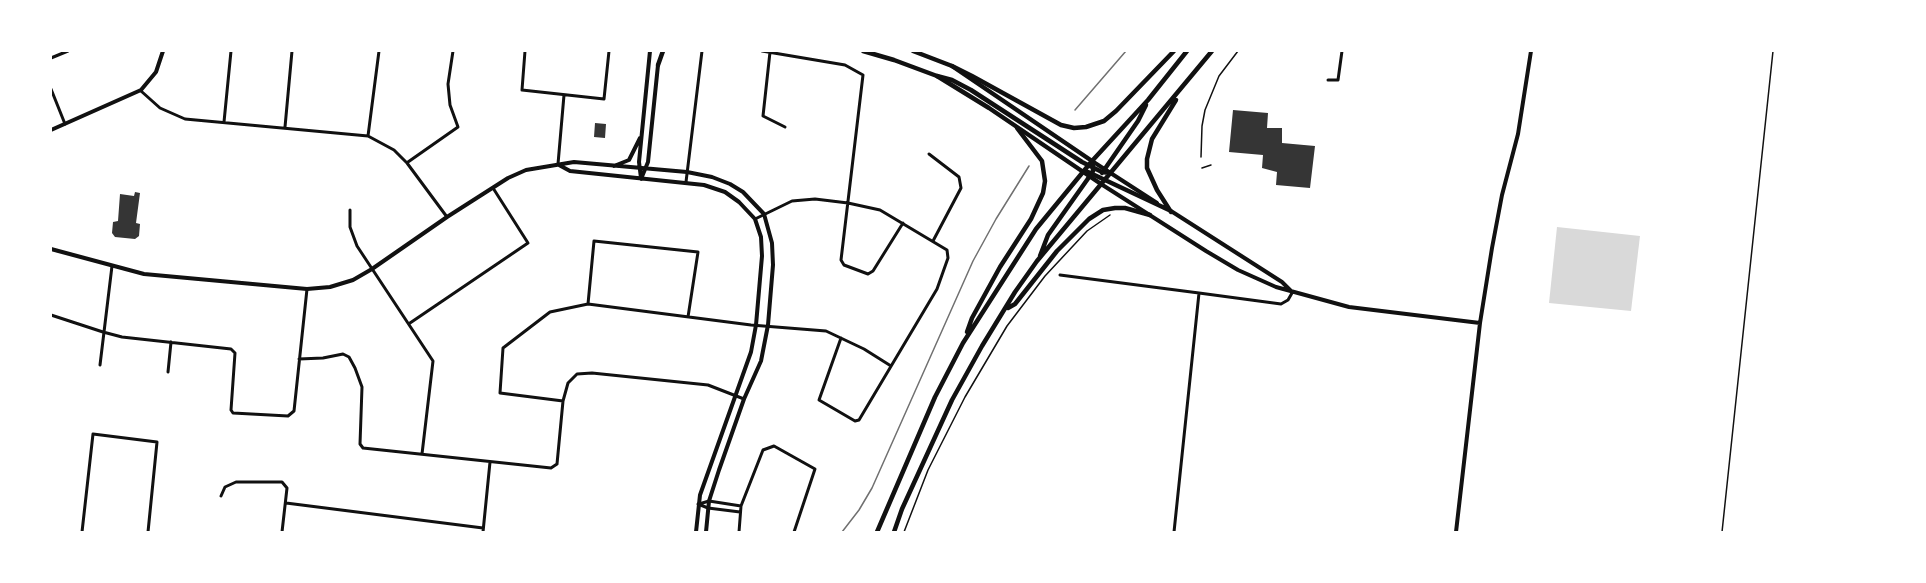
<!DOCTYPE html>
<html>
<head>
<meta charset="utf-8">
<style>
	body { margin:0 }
	#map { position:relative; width:1926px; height:583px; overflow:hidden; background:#fff; font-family:"Titillium Web",sans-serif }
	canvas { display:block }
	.frame { position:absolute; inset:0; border:52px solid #fff; pointer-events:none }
</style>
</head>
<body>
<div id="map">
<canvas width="1926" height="583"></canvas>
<div class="frame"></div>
</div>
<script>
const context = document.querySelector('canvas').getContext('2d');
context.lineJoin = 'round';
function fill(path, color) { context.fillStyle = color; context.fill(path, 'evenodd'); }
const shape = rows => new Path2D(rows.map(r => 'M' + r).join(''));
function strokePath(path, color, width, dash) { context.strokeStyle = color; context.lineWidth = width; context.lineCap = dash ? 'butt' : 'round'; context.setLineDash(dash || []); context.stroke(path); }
fill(shape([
	[1557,227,1640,236,1631,311,1549,303]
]), '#d9d9d9');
fill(shape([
	[1233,110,1268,113,1267,128,1282,128,1282,143,1315,146,1310,188,1276,185,1277,172,1262,168,1263,155,1229,152],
	[595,123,606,124,605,138,594,137],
	[135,192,140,193,136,223,140,224,139,236,135,239,115,237,112,233,113,222,118,221,120,194,134,196]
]), '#353535');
strokePath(shape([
	[1201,157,1202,126,1205,110,1219,76,1238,51],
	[1202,168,1211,165],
	[904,532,928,470,965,397,1007,326,1045,276,1087,231,1110,215]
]), '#111', 1.5);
strokePath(shape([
	[1722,532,1773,51]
]), '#111', 1.5);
strokePath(shape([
	[525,51,522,90,604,99,609,51],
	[762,51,845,65,863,75,841,260,844,265,868,274,873,271,903,223],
	[770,52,763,116,785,127],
	[51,58,68,51],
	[1328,80,1338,80,1342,51],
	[51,89,65,124],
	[141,91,160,108,185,119,368,136,394,150,407,163,447,217],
	[224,122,231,51],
	[285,127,292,51],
	[368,136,379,51],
	[929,154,959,177,961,188,933,241],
	[408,162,458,127,450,105,448,84,453,51],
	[558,164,564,95],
	[686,182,702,51],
	[350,210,350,227,357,246,433,361,422,454],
	[755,219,792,201,815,199,848,203,880,210,947,250,948,258,937,289,859,420,855,421,819,400,841,338],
	[1060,275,1199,293],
	[588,304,594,241,698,252,688,317],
	[51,315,103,332,122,337,231,349,235,353,231,410,233,413,288,416,294,411,307,289],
	[410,323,528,243,493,188],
	[299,359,323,358,343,354,349,357,355,368,362,387,360,444,363,448,551,468,557,464,563,401,568,383,577,374,592,373,708,385,744,399],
	[100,365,112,266],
	[168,372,171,342],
	[563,401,500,393,503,348,550,312,588,304,751,325,826,331,864,349,891,366],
	[221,496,225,487,236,482,282,482,287,488,282,532],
	[286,503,483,528],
	[698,504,708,508,740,512],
	[699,504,709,501,741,506],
	[82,532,93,434,157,442,148,532],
	[483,532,490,462],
	[739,532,741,506,763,450,774,446,815,469,794,532],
	[1174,532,1199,293,1281,304,1288,300,1292,293]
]), '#111', 3);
strokePath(shape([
	[51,130,141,90,156,72,163,51],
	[1092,161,1157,203],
	[559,165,570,171,704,185,725,192,739,202,755,219,761,237,762,256,756,325,751,352,700,495,696,532],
	[614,166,629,160,640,138],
	[641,178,639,162,650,51],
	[641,179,648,162,658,65],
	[1101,184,1206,251,1238,270,1276,287,1349,307,1480,323],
	[1171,211,1282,282,1292,292],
	[51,249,144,274,307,289,330,287,353,280,372,269,447,217,508,178,526,170,574,162,687,172,712,177,730,184,743,192,764,214,772,243,773,265,768,325,761,361,744,399,719,470,709,501,706,532],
	[1456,532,1480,323,1492,248,1502,195,1518,134,1531,51]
]), '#111', 4);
strokePath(shape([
	[863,51,894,60,937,76,989,108,1101,184],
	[913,51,952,66,1092,161],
	[658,65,663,51]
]), '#111', 4.5);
strokePath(shape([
	[952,66,972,76,1061,125,1074,128,1086,127,1104,121,1116,111,1174,51],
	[937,76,952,80,971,90,1082,162,1102,172,1110,173],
	[1082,172,1088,172,1169,210],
	[1102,173,1138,121,1146,105],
	[1171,212,1157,190,1147,168,1147,159,1152,139,1176,100],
	[1040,256,1048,235,1087,180,1093,171,1093,166],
	[1008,308,1015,304,1057,251,1089,219,1103,210,1115,208,1125,208,1150,215],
	[967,332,972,318,1000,267,1031,219,1043,193,1045,181,1042,161,1017,128],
	[877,532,935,397,963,343,1036,229,1092,161,1148,100,1187,51],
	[894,532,902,509,952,400,982,346,1015,292,1037,261,1212,51]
]), '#111', 4.5);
strokePath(shape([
	[1075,110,1126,51],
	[842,532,859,510,872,488,973,261,996,219,1029,166]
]), '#707070', 1.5);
</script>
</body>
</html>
